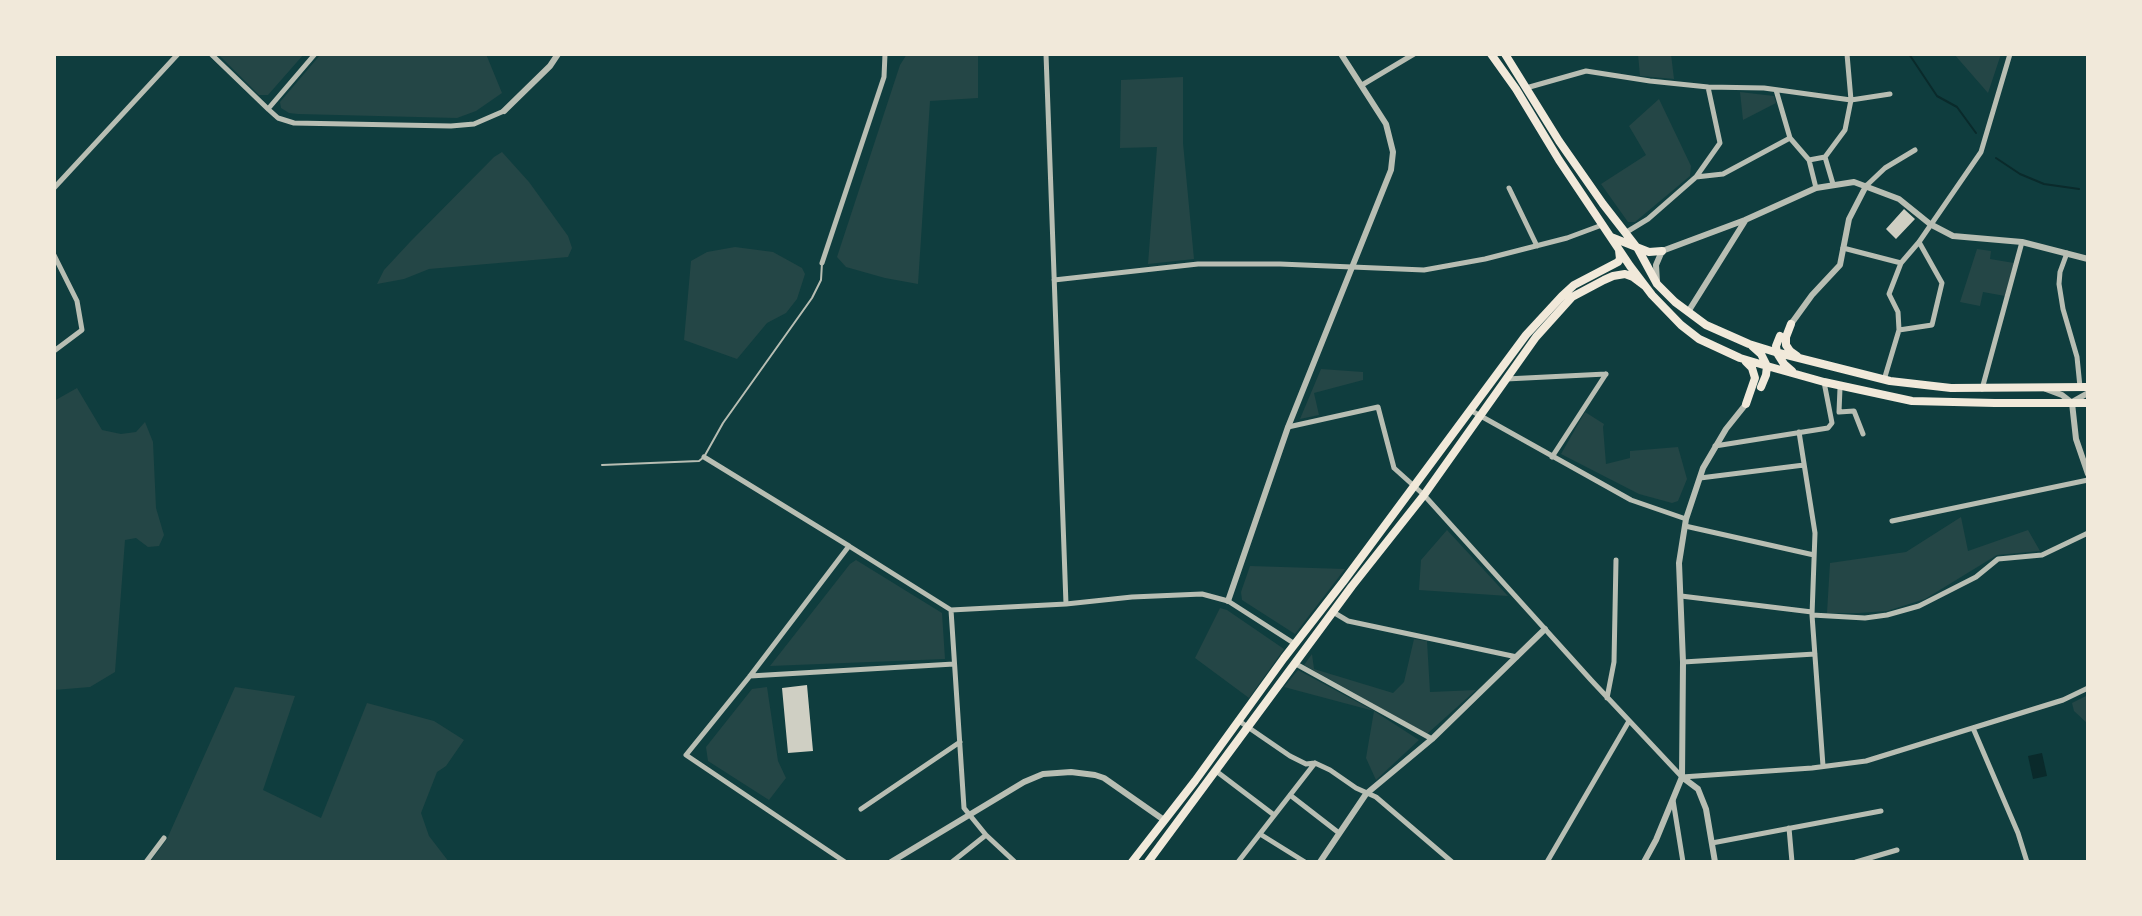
<!DOCTYPE html>
<html>
<head>
<meta charset="utf-8">
<style>
	body { margin:0 }
	#map { position:relative; width:2142px; height:916px; overflow:hidden; background:#0f3d3e; font-family:Montserrat,sans-serif }
	canvas { display:block }
	.frame { position:absolute; inset:0; border:56px solid #f1e9da; pointer-events:none }
</style>
</head>
<body>
<div id="map">
<canvas width="2142" height="916"></canvas>
<div class="frame"></div>
</div>
<script>
const context = document.querySelector('canvas').getContext('2d');
context.lineJoin = 'round';
function fill(path, color) { context.fillStyle = color; context.fill(path, 'evenodd'); }
const shape = rows => new Path2D(rows.map(r => 'M' + r).join(''));
function strokePath(path, color, width, dash) { context.strokeStyle = color; context.lineWidth = width; context.lineCap = dash ? 'butt' : 'round'; context.setLineDash(dash || []); context.stroke(path); }
fill(shape([
	[218,54,304,54,268,95,259,95],
	[321,54,486,54,502,93,476,111,457,118,298,114,289,113,281,108,280,102],
	[907,54,978,54,978,98,930,101,918,284,885,278,846,267,837,257,900,65],
	[1638,54,1671,54,1674,79,1640,76],
	[1954,54,2001,54,1988,93],
	[1183,77,1183,143,1194,259,1148,264,1157,147,1120,148,1121,80],
	[1740,92,1774,96,1776,103,1743,120],
	[1659,99,1691,166,1690,176,1635,222,1628,222,1601,184,1646,155,1629,126],
	[502,152,529,182,568,236,572,248,568,257,429,269,404,279,377,284,384,270,410,242,494,157],
	[735,247,773,252,802,268,805,274,797,299,786,313,767,323,737,359,684,340,691,261,707,252],
	[1977,249,1991,251,1990,259,2014,263,2005,296,1983,292,1980,306,1960,302],
	[1321,369,1363,372,1363,380,1314,393,1319,415,1300,419],
	[77,388,102,430,121,434,136,432,145,422,153,442,156,508,164,535,159,546,148,547,136,538,125,540,115,672,90,687,54,690,54,401],
	[1585,412,1604,424,1603,427,1606,464,1630,458,1630,451,1678,447,1687,479,1678,501,1672,503,1639,494,1561,454],
	[1961,517,1968,551,2028,530,2040,551,1997,555,1925,599,1887,611,1859,613,1827,613,1830,563,1906,552],
	[1447,530,1508,596,1419,590,1421,560],
	[856,560,942,613,945,659,770,666,850,564],
	[1250,566,1345,569,1295,634,1242,600,1241,592],
	[1220,608,1227,610,1284,649,1249,698,1195,658],
	[1414,639,1427,641,1430,692,1476,690,1427,734,1304,665,1312,654,1314,669,1393,693,1404,682],
	[1298,670,1374,711,1419,740,1376,780,1366,758,1374,711,1284,687],
	[235,687,295,696,263,790,321,818,367,703,434,721,464,740,446,766,437,772,421,813,429,836,449,862,150,862,167,839],
	[767,687,778,761,786,778,769,800,708,761,706,747,752,689],
	[2088,695,2088,724,2074,711,2072,703]
]), '#244646');
fill(shape([
	[2042,753,2047,776,2033,779,2028,756]
]), '#0a2a2b');
strokePath(shape([
	[1909,54,1937,96,1957,107,1976,133],
	[1996,158,2020,174,2044,184,2079,189]
]), '#0a2a2b', 2);
fill(shape([
	[1904,209,1915,219,1896,239,1886,229],
	[807,685,813,751,788,753,782,688]
]), '#cfcfc3');
strokePath(shape([
	[602,465,699,461,704,457,723,423,812,298,821,280,822,263]
]), '#b8beb3', 2);
strokePath(shape([
	[211,54,268,109,278,118,294,123,451,126,474,124,504,111],
	[1046,54,1066,604],
	[1362,85,1414,54],
	[1526,88,1586,71,1650,81,1708,87,1764,88,1851,100,1890,94],
	[1776,90,1790,138,1809,160,1816,188],
	[268,109,315,54],
	[1825,157,1845,130,1851,100,1847,54],
	[1825,157,1833,184],
	[1809,160,1825,157],
	[1696,177,1720,143,1708,87],
	[1866,186,1885,168,1915,150],
	[54,188,178,54],
	[1509,188,1537,246],
	[1625,233,1648,219,1696,177,1723,174,1790,138],
	[1843,248,1901,263],
	[2067,253,2060,272,2059,284,2063,309,2077,357,2080,387],
	[54,255,77,301,82,330,54,351],
	[822,263,884,77,885,54],
	[1054,280,1198,264,1280,264,1424,270,1485,259,1567,238,1602,225],
	[1899,330,1932,325,1942,283,1919,242],
	[1506,379,1606,374],
	[1884,380,1899,330,1898,312,1889,294,1901,263,1919,242,1981,152,2010,54],
	[1843,387,1840,388,1839,412,1854,411,1863,434],
	[1982,389,2022,242],
	[1470,410,1631,500,1686,519],
	[1288,427,1378,407,1394,468,1424,495,1591,680,1682,777,1812,768,1866,761,2063,700,2088,688],
	[1799,432,1815,533,1812,615,1823,766],
	[1715,446,1828,428,1832,423,1824,382],
	[704,457,849,546],
	[1552,457,1606,374],
	[1700,478,1804,465],
	[1892,521,2088,480],
	[1685,526,1814,555],
	[1681,596,1812,612],
	[951,610,964,808,986,835,1015,862],
	[1333,612,1348,621,1517,657],
	[1812,615,1865,618,1887,615,1919,606,1976,577,1998,559,2042,555,2088,533],
	[1683,662,1815,654],
	[1296,664,1432,739],
	[750,676,954,664],
	[1607,698,1614,662,1616,560],
	[1239,721,1290,756,1306,764,1315,763,1330,770,1356,788,1376,797,1452,862],
	[1973,728,2018,833,2027,862],
	[1216,771,1274,815],
	[1290,795,1339,833],
	[1673,800,1683,862],
	[861,809,960,742],
	[1789,828,1792,862],
	[1260,834,1305,862],
	[1712,843,1881,811],
	[146,862,164,838],
	[845,862,686,755,750,676,849,546,951,610,1066,604,1132,597,1202,594,1228,601,1295,644],
	[952,862,986,835],
	[1238,862,1315,763],
	[1547,862,1629,721],
	[1856,862,1897,850]
]), '#b8beb3', 5);
strokePath(shape([
	[504,111,550,66,558,54],
	[1657,282,1656,265,1662,251,1745,220,1816,188,1854,182,1899,199,1930,224,1953,236,2022,242,2088,259],
	[1688,312,1745,221],
	[1791,324,1812,295,1840,265,1849,219,1866,186],
	[2046,389,2062,395,2071,402],
	[2072,402,2088,393],
	[2072,403,2076,439,2088,474],
	[1228,601,1288,427,1391,170,1393,152,1386,124,1341,54],
	[1682,777,1698,789,1706,809,1715,862],
	[891,862,1024,782,1043,774,1071,772,1095,775,1104,778,1164,820],
	[1320,862,1366,794,1432,739,1545,629],
	[1644,862,1656,840,1682,777,1683,662,1679,563,1686,519,1703,468,1726,429,1746,404]
]), '#b8beb3', 6);
strokePath(shape([
	[1491,54,1516,89,1559,160,1630,266,1652,295,1681,325,1699,339,1740,358,1767,366,1824,382,1912,401,1995,403,2088,403],
	[1505,54,1559,141,1603,204,1638,249,1657,284,1675,302,1706,325,1749,344,1775,352,1890,381,1951,388,2088,387],
	[1611,237,1649,252,1662,251],
	[1791,324,1786,337,1786,345,1790,351,1797,356],
	[1780,336,1776,346,1777,353,1784,364,1792,371],
	[1752,346,1761,354,1767,366,1766,375,1761,387],
	[1746,362,1752,368,1755,378,1746,404],
	[1132,862,1195,781,1284,658,1343,582,1526,335,1562,296,1574,285,1618,262,1620,259,1619,250],
	[1148,862,1352,586,1424,495,1536,337,1572,297,1604,280,1613,276,1625,274,1633,277,1645,286]
]), '#f1e9da', 8);
</script>
</body>
</html>
